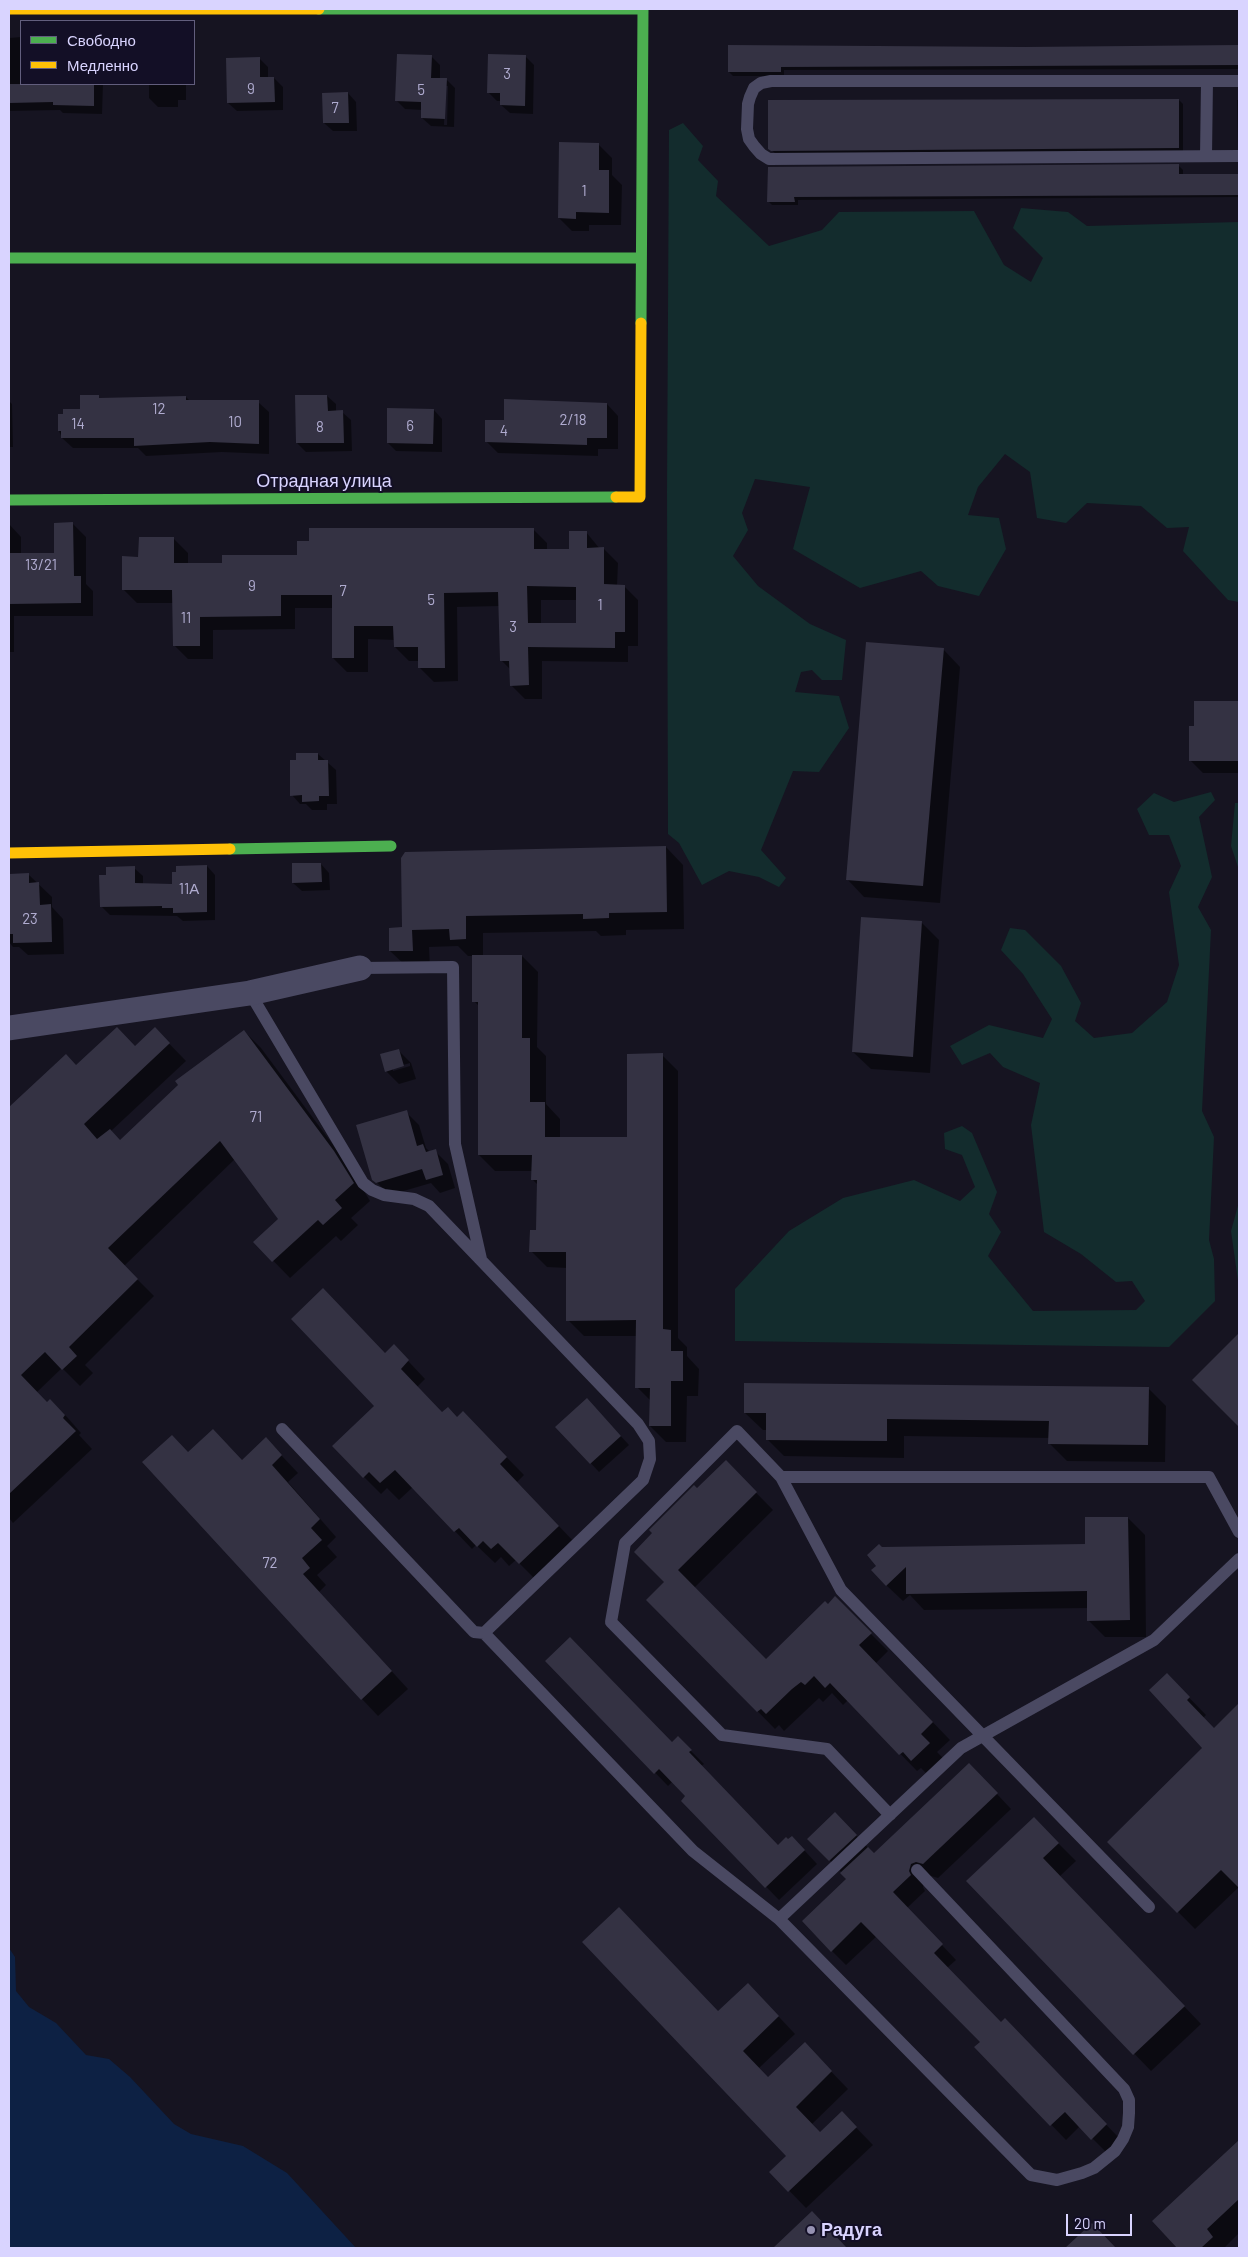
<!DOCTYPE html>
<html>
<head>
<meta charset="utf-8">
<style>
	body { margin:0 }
	#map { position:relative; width:1248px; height:2257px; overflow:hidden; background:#161421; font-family:Barlow,sans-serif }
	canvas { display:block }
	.frame { position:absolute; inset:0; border:10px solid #d9d4ff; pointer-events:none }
	.legend { position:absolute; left:20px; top:20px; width:175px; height:65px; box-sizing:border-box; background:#130f26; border:1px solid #625e7d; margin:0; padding:6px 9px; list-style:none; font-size:15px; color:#d9d4ff }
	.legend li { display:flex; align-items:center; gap:10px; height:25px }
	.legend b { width:25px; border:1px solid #625e7d }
	.scale { position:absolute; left:1066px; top:2214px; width:66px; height:22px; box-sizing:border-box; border:2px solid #d9d4ff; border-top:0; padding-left:6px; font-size:15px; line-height:18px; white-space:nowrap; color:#d9d4ff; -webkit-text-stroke:4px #130f26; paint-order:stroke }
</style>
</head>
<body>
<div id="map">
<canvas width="1248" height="2257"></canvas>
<div class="frame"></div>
<ul class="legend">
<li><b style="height:6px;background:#4caf50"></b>Свободно</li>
<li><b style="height:6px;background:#ffc107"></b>Медленно</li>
</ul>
<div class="scale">20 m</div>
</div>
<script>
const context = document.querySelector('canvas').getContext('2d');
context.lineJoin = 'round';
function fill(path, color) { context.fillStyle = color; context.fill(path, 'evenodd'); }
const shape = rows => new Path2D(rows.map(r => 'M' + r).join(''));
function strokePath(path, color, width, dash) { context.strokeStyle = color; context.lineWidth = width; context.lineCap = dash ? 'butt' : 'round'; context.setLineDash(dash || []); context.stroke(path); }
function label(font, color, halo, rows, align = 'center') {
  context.font = font + ' Barlow,sans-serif'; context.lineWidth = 4; context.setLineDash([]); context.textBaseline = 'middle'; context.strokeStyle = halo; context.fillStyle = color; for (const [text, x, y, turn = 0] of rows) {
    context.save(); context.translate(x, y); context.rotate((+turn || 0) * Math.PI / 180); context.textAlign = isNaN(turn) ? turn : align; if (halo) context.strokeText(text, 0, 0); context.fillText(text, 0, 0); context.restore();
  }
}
fill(shape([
	[683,123,703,146,698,160,718,181,716,196,769,246,822,230,839,212,974,211,1004,265,1031,282,1043,258,1013,228,1021,208,1068,212,1087,226,1239,222,1239,602,1228,600,1183,551,1189,527,1167,528,1141,506,1087,503,1066,523,1037,518,1030,472,1005,454,978,487,968,515,999,518,1006,549,979,596,938,586,921,571,860,588,793,549,810,487,755,479,742,513,748,530,733,556,758,586,810,624,846,640,842,680,822,680,812,670,801,672,795,692,839,696,849,728,819,772,793,771,761,850,786,878,779,887,759,877,729,871,702,885,679,843,668,834,667,492,669,130],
	[1211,792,1215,800,1199,817,1212,877,1198,907,1211,930,1202,1111,1214,1137,1209,1240,1214,1259,1215,1301,1169,1347,735,1341,735,1289,789,1231,843,1198,914,1180,960,1201,975,1187,962,1155,945,1149,944,1133,962,1126,972,1133,997,1192,989,1214,1001,1232,988,1256,1033,1311,1136,1310,1145,1301,1132,1281,1116,1282,1081,1254,1044,1232,1031,1125,1040,1083,1003,1067,990,1053,962,1065,950,1046,989,1025,1043,1038,1052,1019,1023,974,1001,950,1010,928,1025,930,1061,966,1081,1003,1075,1021,1094,1038,1132,1033,1167,1002,1179,965,1169,892,1181,866,1169,835,1149,835,1137,809,1154,793,1174,802],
	[1235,803,1239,803,1239,870,1231,846],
	[1239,1202,1239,1288,1231,1231]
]), '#132c2d');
fill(shape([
	[9,1948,15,1957,16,1991,29,2007,56,2023,86,2055,109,2059,130,2077,174,2124,191,2134,243,2146,287,2173,356,2248,9,2248]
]), '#0d2144');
fill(shape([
	[21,37,21,84,103,84,102,114,63,113,60,110,9,111,9,38],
	[729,46,1024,48,1239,46,1239,69,784,70,784,76,733,76,729,72],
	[431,56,440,65,440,79,446,79,455,88,454,127,431,126,422,118,422,110,405,109,397,101],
	[445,86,448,86,447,125,444,125],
	[526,57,534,65,533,114,510,113,501,105,501,101,497,101,488,92],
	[259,58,268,67,268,78,274,78,283,87,283,110,237,111,228,103],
	[149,84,186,84,186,100,178,100,178,107,158,107,149,98],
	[348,93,356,102,357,131,333,131,324,123],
	[1179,100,1183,104,1183,152,776,154,769,148],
	[1237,100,1239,100,1239,149,1238,147],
	[599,145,612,158,612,175,622,185,621,225,589,225,589,231,572,231,559,218],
	[1238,165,1239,197,798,200,798,205,772,205,768,201,769,168,1179,166,1183,170,1183,175,1238,175],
	[327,396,336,404,336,412,342,412,351,420,352,451,306,452,297,443],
	[98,397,101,399,186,397,190,401,258,402,269,412,269,454,222,452,146,456,138,448,73,448,62,438,59,431],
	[9,401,12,404,13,447,9,447],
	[607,404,618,416,618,449,598,449,598,456,498,453,486,441],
	[434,410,442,419,442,452,396,451,388,443],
	[9,524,21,537,21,554,55,554,73,524,86,537,86,584,93,591,93,616,14,616,14,652,9,652],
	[533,529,547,543,547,551,570,551,586,532,600,549,604,549,618,563,617,586,624,586,638,600,638,646,628,646,628,662,542,661,542,699,525,699,511,685,511,670,501,660,500,606,457,607,458,681,434,682,420,668,419,661,409,661,395,647,395,640,368,639,368,672,347,672,333,658,333,608,295,608,295,629,213,630,213,659,188,659,174,645,174,603,137,603,123,589,140,558,174,539,188,553,188,564,223,564],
	[541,600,577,600,577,625,541,624],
	[943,649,960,667,940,903,864,897,847,879],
	[1195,702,1239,702,1239,773,1203,773,1190,760,1195,727],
	[318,754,336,770,337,804,327,804,327,810,312,810,306,804,300,804,292,795],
	[666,847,683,865,684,929,626,930,626,935,601,936,596,931,483,933,483,956,522,956,538,972,537,1047,546,1056,546,1104,560,1119,560,1138,628,1138,662,1055,678,1071,678,1338,687,1347,687,1356,699,1369,698,1396,687,1396,686,1442,666,1442,650,1426,651,1401,637,1387,637,1336,584,1336,568,1320,567,1268,547,1267,531,1251,537,1232,538,1185,533,1180,533,1171,495,1171,479,1155,479,1006,474,1001,474,956,468,956,458,946,429,947,430,968,408,968,390,951,403,928],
	[321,864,329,873,330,890,302,891,293,883],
	[207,866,215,875,215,920,183,921,177,916,110,915,101,906,107,876,134,868,143,876,143,884,173,885],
	[9,875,29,875,52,897,52,907,63,919,64,954,28,955,19,947,13,947,9,942],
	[921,922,939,940,930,1073,871,1069,853,1052],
	[155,1029,186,1061,110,1132,120,1142,244,1031,261,1048,351,1169,370,1201,351,1218,358,1225,341,1241,336,1236,290,1278,255,1242,279,1219,235,1159,124,1266,154,1296,85,1365,93,1373,80,1386,62,1368,37,1392,47,1403,50,1401,67,1417,81,1433,79,1435,92,1449,13,1523,9,1518,9,1109,66,1056,76,1066,135,1048],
	[398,1050,411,1063,416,1079,399,1084,386,1071],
	[410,1063,410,1066,393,1071,393,1068],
	[406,1112,419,1125,426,1148,430,1152,435,1151,448,1164,455,1188,440,1193,431,1183,390,1195,373,1179],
	[1239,1335,1239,1425,1194,1380],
	[394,1346,425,1379,417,1387,442,1414,458,1418,480,1430,524,1475,517,1482,576,1544,537,1581,516,1560,509,1566,501,1557,495,1563,476,1545,472,1549,413,1487,399,1500,387,1488,381,1494,364,1477,385,1355],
	[1148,1388,1166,1406,1165,1462,1067,1461,1050,1444,1050,1438,904,1436,904,1458,784,1456,767,1439,767,1430,763,1430,745,1413],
	[595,1408,629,1445,599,1472,557,1427],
	[266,1439,298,1473,288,1482,336,1537,327,1546,337,1557,317,1575,326,1585,319,1592,408,1689,378,1716,362,1699,189,1453,242,1461],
	[726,1462,773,1510,694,1588,766,1661,835,1598,888,1651,876,1663,950,1740,937,1752,946,1761,930,1777,921,1768,917,1771,848,1700,843,1705,832,1693,823,1702,819,1698,784,1731,779,1725,775,1729,648,1600,665,1582,697,1490],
	[1128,1518,1145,1535,1146,1637,1105,1637,1088,1620,1088,1608,924,1610,910,1595,903,1601,886,1585,878,1566,882,1548,1087,1545],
	[547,1661,672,1744,678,1738,704,1764,701,1766,778,1846,792,1837,817,1864,779,1900,683,1801,687,1796,673,1781,668,1786],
	[1167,1675,1206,1715,1203,1718,1214,1729,1228,1715,1239,1726,1239,1887,1195,1929,1109,1842,1204,1748],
	[983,1779,1011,1809,938,1878,931,1876,925,1879,923,1887,925,1891,907,1908,956,1960,947,1968,1001,2023,1019,2034,1121,2140,1107,2153,1080,2126,1066,2140,976,2047,982,2042,877,1936,846,1965,832,1951,848,1879,809,1839,848,1827,874,1854],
	[1051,1836,1076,1861,1060,1876,1201,2024,1151,2071,968,1881],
	[765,2002,795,2034,759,2068,768,2079,821,2061,848,2089,812,2124,820,2133,842,2113,873,2145,806,2208,771,2172,787,2157,718,2013],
	[1239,2142,1239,2233,1224,2248,1179,2248,1154,2221],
	[812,2213,847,2248,775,2248]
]), '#0007');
fill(shape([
	[728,45,1024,47,1239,45,1239,65,781,67,781,72,728,72],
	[397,54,432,55,431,78,447,78,445,119,421,118,421,102,395,101],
	[488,54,526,55,525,106,500,105,500,93,487,93],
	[260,57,260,77,274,77,275,102,227,103,226,58],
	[9,84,94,84,94,106,53,105,53,102,9,103],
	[348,92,349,123,323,123,322,93],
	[1179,99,1179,148,771,151,768,149,768,100],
	[559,142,599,143,599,170,609,170,609,213,576,212,576,219,558,218],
	[1179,164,1179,174,1239,174,1239,195,794,197,795,202,767,202,768,167],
	[80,395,99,395,99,398,186,396,186,400,259,400,259,444,210,442,134,446,134,438,61,438,61,431,58,431,58,414,63,414,63,409,80,409],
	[295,395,327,395,328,411,343,410,344,443,296,443],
	[504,399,607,403,607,438,587,438,587,445,485,442,485,420,504,420],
	[387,408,434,409,433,444,387,443],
	[73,522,74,576,81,576,81,603,9,604,9,553,54,553,54,523],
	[309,528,534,528,534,549,569,549,569,531,587,531,587,548,604,547,604,584,625,585,625,632,615,632,615,648,528,647,529,685,510,686,509,661,500,661,498,592,444,593,445,668,418,668,418,647,394,647,393,626,354,626,354,658,332,658,332,595,281,595,281,616,200,617,200,646,173,646,172,590,122,590,122,556,138,557,139,537,174,537,174,563,222,563,222,555,297,555,297,541,309,541],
	[527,586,576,587,576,623,528,623],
	[866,642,944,648,923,886,846,880],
	[1194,701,1239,701,1239,761,1189,761,1189,726,1194,726],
	[296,753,318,753,318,760,328,760,329,796,319,796,319,801,302,802,302,795,290,796,290,760,296,760],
	[666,846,667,912,609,913,609,918,583,919,583,914,466,916,466,939,450,940,449,929,412,930,413,951,389,951,389,928,402,927,401,858,405,852],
	[292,863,321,863,322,882,292,883],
	[207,865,207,912,173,913,173,908,162,908,162,906,100,907,99,875,106,875,106,867,135,866,135,883,172,884,172,872,176,872,176,866],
	[29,873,29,883,39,882,40,905,51,904,52,942,13,943,13,934,9,934,9,874],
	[861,917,922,921,913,1057,852,1052],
	[472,955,522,955,522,1038,530,1038,530,1102,545,1102,545,1137,627,1137,627,1054,663,1053,663,1329,671,1330,671,1351,683,1351,683,1381,671,1381,671,1426,649,1426,650,1388,635,1388,636,1320,566,1321,566,1252,529,1252,530,1230,536,1230,537,1180,531,1180,532,1155,478,1155,478,1002,472,1002],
	[117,1027,135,1046,155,1027,170,1043,84,1124,97,1139,110,1129,120,1140,178,1085,175,1081,244,1030,334,1151,354,1183,335,1200,342,1208,323,1225,318,1220,272,1262,253,1242,278,1219,220,1141,108,1248,138,1279,69,1347,77,1356,62,1370,45,1352,21,1375,47,1402,50,1399,65,1415,63,1418,76,1431,9,1494,9,1107,66,1054,76,1065],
	[399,1049,404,1066,385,1072,380,1054],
	[407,1110,417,1146,423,1144,426,1152,436,1149,443,1175,426,1180,422,1169,376,1183,372,1180,356,1125],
	[323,1288,385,1353,394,1344,409,1360,401,1369,442,1412,448,1407,457,1417,463,1411,507,1457,500,1464,559,1526,519,1564,498,1543,491,1549,483,1541,477,1547,459,1528,454,1532,395,1470,380,1483,369,1472,363,1478,332,1446,374,1406,291,1319],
	[1239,1333,1239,1427,1192,1380],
	[744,1383,1149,1387,1148,1445,1048,1444,1049,1421,887,1419,887,1441,766,1440,766,1413,744,1413],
	[587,1398,621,1436,590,1464,555,1427],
	[213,1429,242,1460,266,1437,282,1455,272,1465,320,1519,311,1528,322,1540,302,1558,310,1568,303,1574,392,1671,361,1700,142,1462,172,1435,188,1452],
	[726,1460,757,1492,678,1570,766,1659,825,1601,828,1604,835,1596,872,1633,859,1645,933,1722,921,1734,930,1743,911,1761,903,1752,899,1755,830,1683,825,1688,814,1676,805,1685,801,1682,792,1689,766,1714,761,1709,757,1712,646,1600,664,1582,634,1552,652,1533,649,1530,694,1485,697,1488],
	[1085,1517,1128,1517,1130,1620,1087,1621,1087,1591,906,1594,906,1567,886,1586,871,1570,876,1566,867,1555,879,1544,882,1547,1085,1544],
	[570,1637,672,1742,678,1736,692,1750,689,1752,778,1845,786,1837,788,1839,792,1836,805,1850,765,1888,681,1801,685,1796,659,1769,654,1774,545,1661],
	[1167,1673,1190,1697,1187,1700,1214,1728,1239,1703,1239,1888,1221,1870,1177,1913,1107,1842,1202,1748,1149,1690],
	[969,1763,998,1793,923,1864,916,1862,911,1864,909,1871,911,1875,893,1892,943,1944,934,1953,1001,2022,1005,2018,1107,2124,1091,2140,1065,2112,1050,2126,974,2047,980,2042,861,1922,831,1952,802,1921,846,1879,840,1873,868,1847,874,1853],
	[835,1812,857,1835,829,1861,807,1839],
	[1034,1817,1059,1843,1043,1858,1185,2006,1133,2055,966,1881],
	[619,1907,718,2011,748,1983,779,2016,743,2051,768,2077,805,2042,832,2071,796,2107,820,2132,842,2111,857,2127,788,2192,769,2172,786,2156,582,1942],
	[1239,2140,1239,2199,1207,2229,1213,2237,1201,2248,1177,2248,1152,2221],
	[812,2211,847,2248,773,2248],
	[1092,2223,1116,2248,1065,2248]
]), '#343243');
strokePath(shape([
	[1239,81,771,81,761,83,754,88,750,97,748,104,747,129,749,139,754,146,761,154,769,159,1239,156],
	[1206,156,1207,81],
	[360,968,453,967,455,1144,481,1259],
	[250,993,363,1183,372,1190,384,1195,414,1199,429,1206,638,1424,649,1441,650,1459,643,1480,484,1633,693,1851,779,1919,1031,2175,1057,2180,1082,2173,1094,2168,1115,2151,1123,2139,1128,2127,1129,2113,1129,2100,1124,2089,917,1870],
	[282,1429,474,1632,484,1633],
	[781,1477,841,1590,1149,1907],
	[890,1815,827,1749,722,1735,611,1622,625,1543,737,1431,781,1477,1209,1477,1239,1532],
	[779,1919,961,1748,1154,1640,1239,1559]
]), '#4a4962', 12);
strokePath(shape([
	[9,1028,250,993,360,968]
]), '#4a4962', 25);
strokePath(shape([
	[319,9,643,9],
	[9,258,641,258],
	[641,323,643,9],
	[9,500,616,497],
	[230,849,391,846]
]), '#4caf50', 11);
strokePath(shape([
	[9,9,319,9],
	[616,497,640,497,641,323],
	[9,853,230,849]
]), '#ffc107', 11);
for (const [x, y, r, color] of [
	[811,2230,5,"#9591b1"]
]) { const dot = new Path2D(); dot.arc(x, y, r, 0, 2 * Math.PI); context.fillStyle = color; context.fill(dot); strokePath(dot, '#130f26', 2); }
label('15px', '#b0acd0', null, [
	["3",507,74],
	["9",251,89],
	["5",421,90],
	["7",335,108],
	["1",584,191],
	["12",159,409],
	["2/18",573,420],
	["10",235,422],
	["14",78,424],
	["6",410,426],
	["8",320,427],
	["4",504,431],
	["13/21",41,565],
	["9",252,586],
	["7",343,591],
	["5",431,600],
	["1",600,605],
	["11",186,618],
	["3",513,627],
	["11А",189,889],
	["23",30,919],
	["71",256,1117],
	["72",270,1563]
]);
label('18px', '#d9d4ff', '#130f26', [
	["Отрадная улица",324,481]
]);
label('bold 18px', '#d9d4ff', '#130f26', [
	["Радуга",821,2230]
], 'left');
</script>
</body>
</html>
